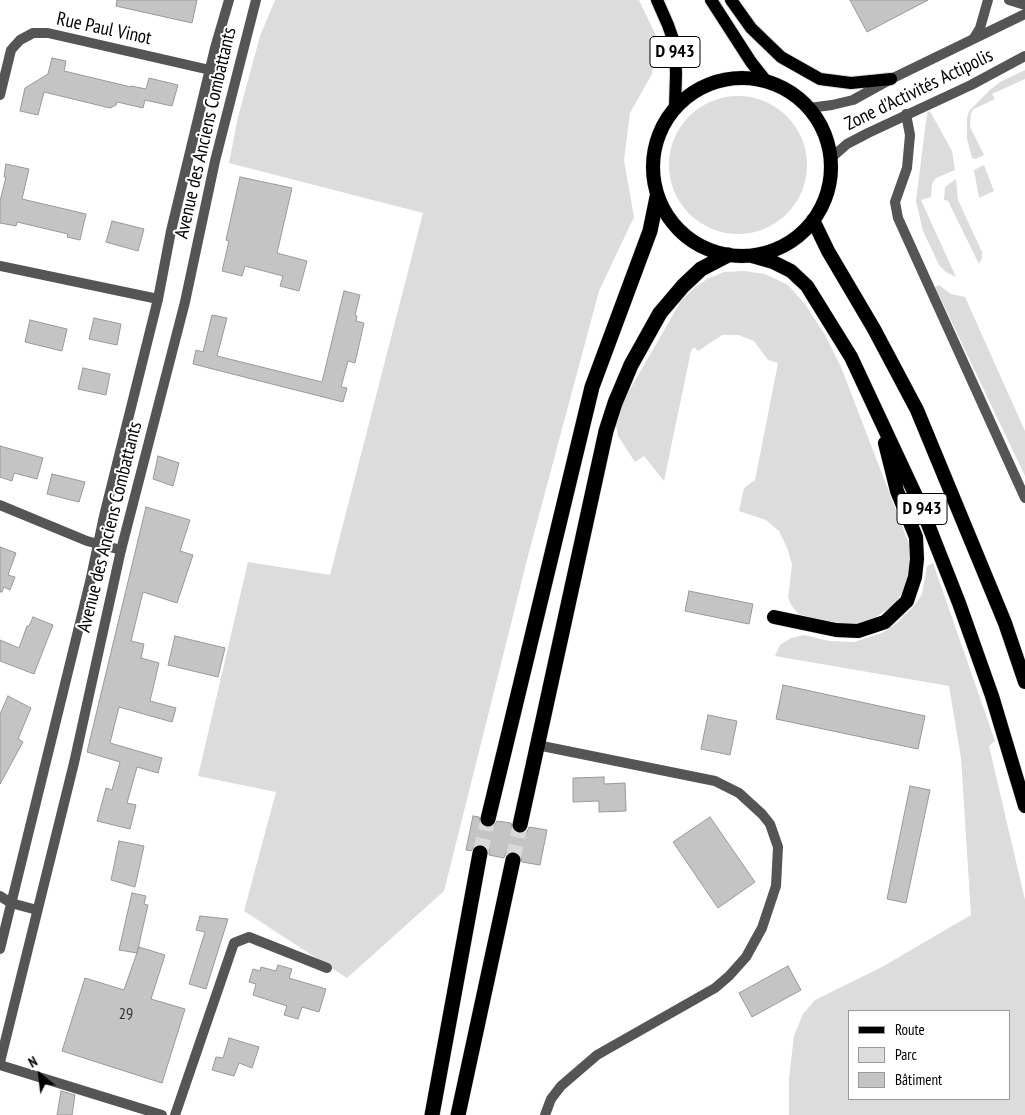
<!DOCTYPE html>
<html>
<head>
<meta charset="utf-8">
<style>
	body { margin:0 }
	#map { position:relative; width:1025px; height:1115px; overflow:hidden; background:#fff; font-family:"PT Sans Narrow",sans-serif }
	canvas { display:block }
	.legend { position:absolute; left:848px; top:1010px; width:162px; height:90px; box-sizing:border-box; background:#fff; border:1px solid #999; margin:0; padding:6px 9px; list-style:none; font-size:15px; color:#000 }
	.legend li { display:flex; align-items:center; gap:10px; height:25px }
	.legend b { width:25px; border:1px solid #999 }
	.north { position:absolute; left:15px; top:1050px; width:50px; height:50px; -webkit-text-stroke:4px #fff; paint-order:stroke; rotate:331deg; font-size:14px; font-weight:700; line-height:20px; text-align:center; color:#000 }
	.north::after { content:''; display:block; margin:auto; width:18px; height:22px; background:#000; clip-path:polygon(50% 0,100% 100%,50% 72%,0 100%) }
</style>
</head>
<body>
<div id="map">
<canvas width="1025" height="1115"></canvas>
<ul class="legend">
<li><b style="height:6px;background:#000"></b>Route</li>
<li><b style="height:14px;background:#dcdcdc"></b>Parc</li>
<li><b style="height:14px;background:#c4c4c4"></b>Bâtiment</li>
</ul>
<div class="north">N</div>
</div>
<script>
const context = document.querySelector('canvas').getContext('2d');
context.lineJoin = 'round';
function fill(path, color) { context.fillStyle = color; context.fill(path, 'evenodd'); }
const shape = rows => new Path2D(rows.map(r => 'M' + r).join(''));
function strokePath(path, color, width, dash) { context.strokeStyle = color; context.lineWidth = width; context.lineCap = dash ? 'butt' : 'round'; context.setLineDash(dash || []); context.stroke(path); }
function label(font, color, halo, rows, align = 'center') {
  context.font = font + ' "PT Sans Narrow",sans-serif'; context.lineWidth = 4; context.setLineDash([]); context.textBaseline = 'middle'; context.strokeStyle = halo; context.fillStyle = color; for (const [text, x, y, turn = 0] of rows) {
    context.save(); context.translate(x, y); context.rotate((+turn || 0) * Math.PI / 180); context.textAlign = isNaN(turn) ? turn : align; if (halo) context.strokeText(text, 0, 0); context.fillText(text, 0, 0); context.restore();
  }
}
fill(shape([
	[275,0,639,0,656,36,652,74,630,113,624,160,634,217,599,291,528,556,444,891,347,978,244,911,276,792,198,776,248,562,330,575,423,213,229,163,238,117,260,36],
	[1025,70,1025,79,992,94,995,99,974,109,971,113,970,127,984,155,975,159,972,158,967,139,967,118,969,111,990,90,1000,82],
	'669 165a69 69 0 1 1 138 0a69 69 0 1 1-138 0Z',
	[930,111,952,151,955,170,936,178,932,184,931,197,921,200,956,277,946,272,939,265,923,231,916,201,927,113],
	[984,165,994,191,979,198,974,170],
	[956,179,958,200,982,252,982,258,979,264,948,201,944,200,945,187],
	[744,271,765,274,788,285,805,304,825,335,841,367,909,544,911,567,907,587,894,604,875,618,855,624,829,622,798,614,792,606,788,598,792,565,788,550,779,531,766,520,739,511,744,488,755,480,778,363,768,360,754,341,738,335,722,335,698,351,694,347,691,351,664,481,644,456,635,462,618,436,616,425,622,403,681,301,693,289,707,279,724,272],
	[939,285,951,294,965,297,1025,431,1025,476,935,287],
	[933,563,995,741,989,746,1025,900,1025,1115,789,1115,789,1078,794,1036,803,1014,815,1000,882,967,971,915,961,758,949,686,775,656,780,645,791,638,804,635,829,641,854,642,882,633,896,624,914,606,922,594,927,566],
	[849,1011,1009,1011,1009,1099,849,1099]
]), '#dcdcdc');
const building = shape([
	[117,0,197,0,192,23,116,6,117,0],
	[850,0,928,0,867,32,850,0],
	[52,58,66,61,64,71,131,87,131,86,146,89,149,78,178,85,172,106,145,100,143,108,117,102,116,105,110,108,44,92,38,115,20,111,25,88,48,74,52,58],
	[6,164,29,169,22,199,86,214,80,240,67,237,68,234,17,222,16,226,0,223,0,201,6,177,4,177,6,164],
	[240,177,292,188,277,253,307,261,299,291,280,286,283,276,245,266,242,276,222,271,229,241,226,240,240,177],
	[112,221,144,229,138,251,106,242,112,221],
	[344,291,360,295,355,315,357,316,356,321,364,323,355,363,348,361,341,387,347,388,343,402,193,364,196,350,203,352,212,315,227,318,217,356,322,382,344,291],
	[94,318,121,324,117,345,89,339,94,318],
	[30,320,67,329,62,351,25,342,30,320],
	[83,368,110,374,106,395,78,389,83,368],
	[0,446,43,458,37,479,14,473,12,481,0,477,0,446],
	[158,456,179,463,173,486,153,479,158,456],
	[52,474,85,482,79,502,47,494,52,474],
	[146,507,190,520,180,551,193,555,177,603,143,592,131,641,144,644,141,658,159,663,150,701,176,708,172,722,119,707,110,743,162,758,158,773,137,767,127,803,136,805,130,829,97,821,106,788,112,790,120,762,87,752,146,507],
	[0,547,16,553,8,575,15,577,10,590,4,587,2,592,0,592,0,547],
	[689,591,753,604,749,624,685,611,689,591],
	[33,617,53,625,34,674,0,661,0,640,19,648,27,626,29,626,33,617],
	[175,636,225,648,218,677,168,665,175,636],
	[783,685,925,716,918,749,776,719,783,685],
	[8,696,31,708,18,739,23,742,0,784,0,714,8,696],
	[708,715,737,721,730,755,701,749,708,715],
	[604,777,604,784,625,783,626,811,599,812,599,801,573,802,573,778,604,777],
	[910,786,930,790,906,903,887,899,910,786],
	[473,816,479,817,481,825,486,828,494,826,497,821,511,823,513,832,518,834,527,832,529,827,547,830,540,865,522,862,520,853,514,851,506,853,504,858,489,855,489,849,482,844,476,844,471,851,466,850,473,816],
	[710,817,755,882,718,908,673,842,710,817],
	[119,841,144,846,135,887,111,880,119,841],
	[132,893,146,896,144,904,148,905,137,953,119,950,132,893],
	[200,916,228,919,206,989,189,984,205,932,196,930,200,916],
	[139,947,165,955,151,999,185,1009,162,1083,62,1051,85,978,124,990,139,947],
	[278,965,292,969,289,978,326,989,319,1012,302,1007,298,1019,284,1015,287,1006,253,995,256,984,249,982,253,969,260,971,261,967,276,971,278,965],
	[788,966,801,990,752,1017,739,993,788,966],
	[229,1038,259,1047,252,1068,239,1063,234,1076,212,1070,216,1057,223,1058,229,1038],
	[61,1091,75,1095,72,1115,57,1115,61,1091]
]);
fill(building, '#c4c4c4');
strokePath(building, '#999', 1);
strokePath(shape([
	[480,853,488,819],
	[513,860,520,825]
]), '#d9d9d9', 15, [15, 8]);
const primary = shape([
	[657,0,668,25,675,45,676,74,675,107],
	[711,0,751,62,766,81],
	[731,0,751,28,781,57,820,79,851,83,891,79]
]);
const trunk = shape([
	'653 167a89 89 0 1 1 178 0a89 89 0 1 1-178 0Z',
	[813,220,828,251,874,329,917,410,1005,623,1025,682],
	[752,256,773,262,791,271,807,286,851,357,922,509,959,603,992,696,1025,806],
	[774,617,836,630,858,631,885,622,907,601,915,577,917,559,916,537,897,491,885,443]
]);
const motorway = shape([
	[488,819,592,387,650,231,657,197],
	[520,825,606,431,615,403,631,365,660,313,683,286,701,269,728,255],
	[432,1115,480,853],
	[458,1115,513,860]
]);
strokePath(primary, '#dbdbdb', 14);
strokePath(trunk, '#dbdbdb', 15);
strokePath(motorway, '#dbdbdb', 16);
strokePath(shape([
	[1009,0,1025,5],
	[974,38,980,28,988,0],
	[0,95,11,50,20,40,33,33,48,33,210,70],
	[906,114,910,135,907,168,895,202,898,218,1025,498],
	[0,266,158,299],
	[0,505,87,541,121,550],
	[537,745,715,781,739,793,762,814,770,824,778,847,776,886,762,928,746,957,729,976,715,988,597,1055,561,1086,551,1099,545,1115],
	[0,896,11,903,37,910],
	[0,1065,162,1115],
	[175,1115,234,943,249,937,327,968]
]), '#555', 10);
strokePath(shape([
	[809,108,832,105,853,100,891,79,1025,14],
	[831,158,847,144,868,133,971,85,1025,56],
	[0,949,90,582,104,516,158,299,171,231,215,48,229,0],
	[0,1062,74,763,121,550,185,302,215,161,256,0]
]), '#555', 10);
strokePath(primary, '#000', 12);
strokePath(trunk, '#000', 14);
strokePath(motorway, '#000', 15);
label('16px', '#313131', null, [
	["29",126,1014]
]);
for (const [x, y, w] of [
	[675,52,50],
	[922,509,50]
]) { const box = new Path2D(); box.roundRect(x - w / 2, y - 15.5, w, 31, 4); context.fillStyle = '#fff'; context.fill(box); strokePath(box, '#000', 1); }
label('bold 18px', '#000', null, [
	["D 943",675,52],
	["D 943",922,509]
]);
label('19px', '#000', '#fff', [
	["Rue Paul Vinot",104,29,12],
	["Zone d'Activités Actipolis",919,90,-26],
	["Avenue des Anciens Combattants",206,133,-77],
	["Avenue des Anciens Combattants",110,527,-76]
]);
</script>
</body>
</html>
